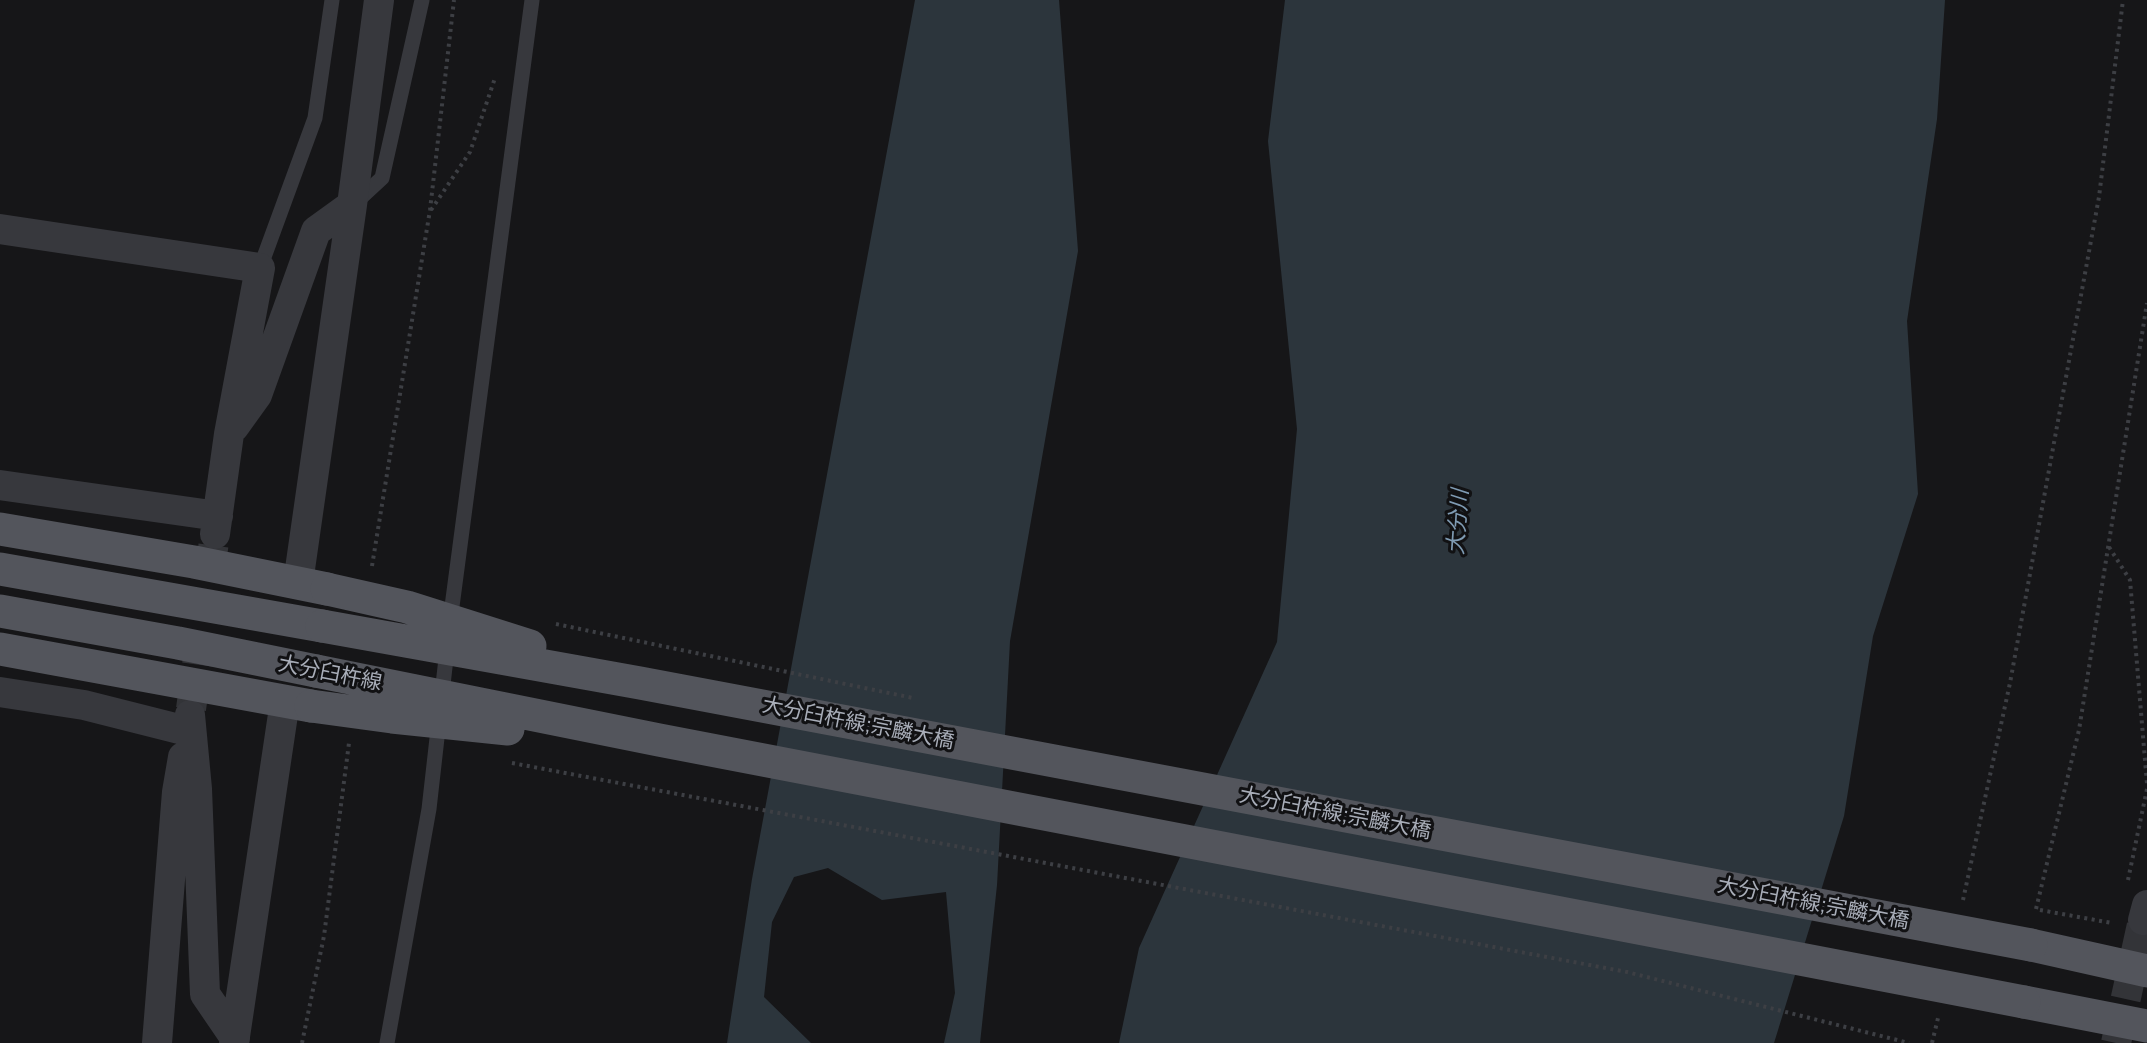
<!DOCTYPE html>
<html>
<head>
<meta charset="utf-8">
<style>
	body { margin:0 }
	canvas { display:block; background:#161618 }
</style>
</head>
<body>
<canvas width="2147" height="1043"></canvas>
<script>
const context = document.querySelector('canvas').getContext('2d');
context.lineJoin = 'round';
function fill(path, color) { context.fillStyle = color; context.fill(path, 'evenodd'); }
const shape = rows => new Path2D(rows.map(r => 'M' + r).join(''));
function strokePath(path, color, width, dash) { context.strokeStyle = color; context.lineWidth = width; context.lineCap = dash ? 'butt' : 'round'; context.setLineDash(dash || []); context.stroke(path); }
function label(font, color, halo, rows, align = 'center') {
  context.font = font + ' Helvetica,"Noto Sans JP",sans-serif'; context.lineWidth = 6; context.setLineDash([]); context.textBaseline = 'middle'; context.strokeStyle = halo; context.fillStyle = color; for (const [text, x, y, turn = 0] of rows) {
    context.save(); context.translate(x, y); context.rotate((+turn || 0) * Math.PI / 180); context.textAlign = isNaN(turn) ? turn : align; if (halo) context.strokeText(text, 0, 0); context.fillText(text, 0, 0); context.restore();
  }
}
fill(shape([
	[915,0,1059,0,1078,251,1010,641,997,885,980,1043,944,1043,955,993,946,892,882,900,828,868,794,877,772,922,764,997,811,1043,727,1043,752,879],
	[1285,0,1945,0,1937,119,1907,321,1918,494,1873,636,1844,816,1774,1043,1119,1043,1139,948,1277,642,1297,429,1268,141]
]), '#2c353c');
strokePath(shape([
	[191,709,215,534],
	[2116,1043,2143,920]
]), '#333438', 30, [30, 15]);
strokePath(shape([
	[431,210,470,152,495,78],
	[2109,547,2130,580,2147,784],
	[372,566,430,210,454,0],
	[2128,880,2147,789],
	[1963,900,2010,683,2099,197,2123,0],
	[2036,909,2079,730,2147,303],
	[2040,910,2112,923],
	[302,1043,324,936,349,743],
	[1932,1043,1938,1018]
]), '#3d3f44', 4, [3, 4.5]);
strokePath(shape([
	[355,203,382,178,422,0],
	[260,268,315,118,332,0],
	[387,1043,429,809,451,614,532,0]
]), '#37383d', 15);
strokePath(shape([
	[0,229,260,268,229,434,215,534],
	[234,427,257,395,316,231,352,205],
	[0,485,218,516],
	[298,583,352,205,379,0],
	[0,692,84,705,187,731],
	[190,715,197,789,205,994,235,1038],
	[2143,920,2147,905],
	[157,1043,177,792,183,757],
	[234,1043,285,701]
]), '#37383d', 30);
strokePath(shape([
	[0,529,194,562,327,589],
	[0,569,322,626],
	[0,611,178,643,316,671],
	[0,649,311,706],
	[2031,945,2147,971],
	[2024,1002,2147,1026]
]), '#53555c', 33);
strokePath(shape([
	[556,624,913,698],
	[512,763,1627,972,1909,1043]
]), '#3d3f44', 4, [3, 4.5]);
strokePath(shape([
	[327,589,407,607,530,646],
	[322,626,640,683,2031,945],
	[316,671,659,740,2024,1002],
	[311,706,392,717,508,729]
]), '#53555c', 33);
label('21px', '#a8adb8', '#111113', [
	["大分臼杵線",330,674,11],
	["大分臼杵線;宗麟大橋",858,724,11],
	["大分臼杵線;宗麟大橋",1335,814,11],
	["大分臼杵線;宗麟大橋",1813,904,11]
]);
label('italic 22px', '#7f9bb3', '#111113', [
	["大分川",1459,522,-86]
]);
</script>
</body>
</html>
